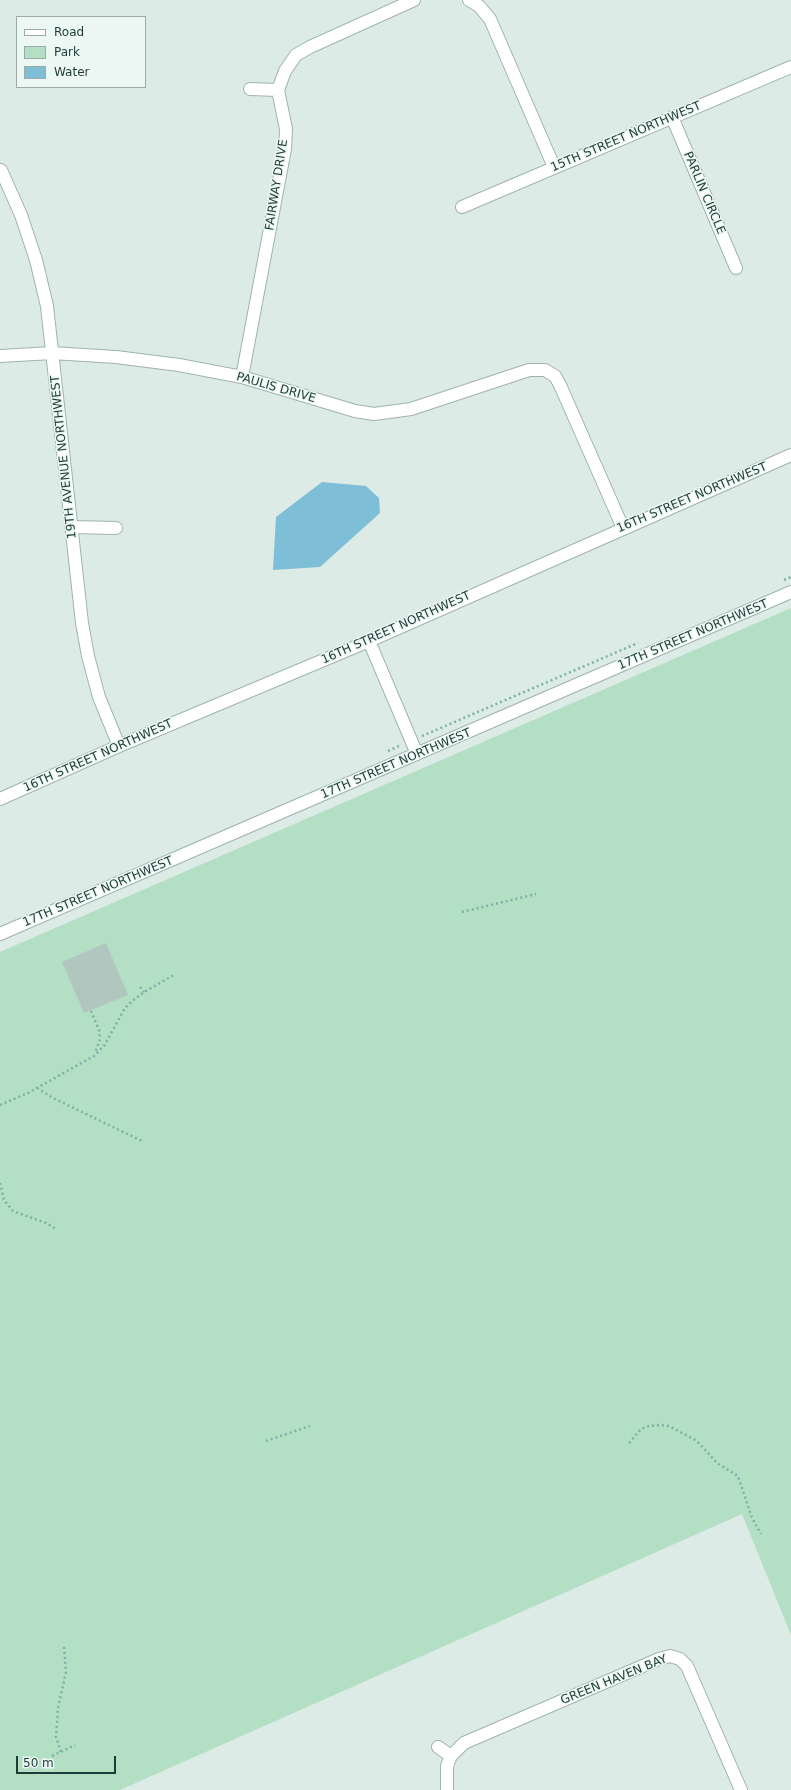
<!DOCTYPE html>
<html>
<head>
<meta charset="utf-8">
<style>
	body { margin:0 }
	#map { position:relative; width:791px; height:1790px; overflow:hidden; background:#ddebe6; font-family:"DejaVu Sans",sans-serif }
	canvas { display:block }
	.legend { position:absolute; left:16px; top:16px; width:130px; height:72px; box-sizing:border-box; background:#edf7f3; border:1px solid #9aaca8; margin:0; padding:5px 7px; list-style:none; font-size:12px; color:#1d3b37 }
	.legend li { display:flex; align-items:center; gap:8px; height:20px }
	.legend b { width:20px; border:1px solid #9aaca8 }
	.scale { position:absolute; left:16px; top:1756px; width:100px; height:18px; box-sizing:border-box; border:2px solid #1d3b37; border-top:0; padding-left:5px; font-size:12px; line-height:14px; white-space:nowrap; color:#1d3b37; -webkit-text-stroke:3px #edf7f3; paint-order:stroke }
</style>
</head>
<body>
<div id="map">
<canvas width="791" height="1790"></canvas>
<ul class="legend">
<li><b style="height:5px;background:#fff"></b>Road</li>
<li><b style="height:11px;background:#b3dfc4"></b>Park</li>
<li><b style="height:11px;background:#7ebed7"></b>Water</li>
</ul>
<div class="scale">50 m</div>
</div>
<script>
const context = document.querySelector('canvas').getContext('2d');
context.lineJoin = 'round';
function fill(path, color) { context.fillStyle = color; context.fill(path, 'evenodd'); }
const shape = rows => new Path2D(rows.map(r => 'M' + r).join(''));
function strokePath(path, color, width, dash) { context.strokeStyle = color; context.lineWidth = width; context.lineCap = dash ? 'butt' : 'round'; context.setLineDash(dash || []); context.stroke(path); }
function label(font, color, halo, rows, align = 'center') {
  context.font = font + ' "DejaVu Sans",sans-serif'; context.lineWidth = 3; context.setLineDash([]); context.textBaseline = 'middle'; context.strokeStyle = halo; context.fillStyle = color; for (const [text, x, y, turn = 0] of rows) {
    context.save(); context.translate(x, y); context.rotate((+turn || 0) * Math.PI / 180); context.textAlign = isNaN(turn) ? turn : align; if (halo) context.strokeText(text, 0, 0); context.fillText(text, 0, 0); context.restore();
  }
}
fill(shape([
	[791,608,791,1635,742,1514,120,1790,0,1790,0,952]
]), '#b3dfc4');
fill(shape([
	[322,482,366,486,379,498,380,513,320,567,273,570,276,517]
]), '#7ebed7');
fill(shape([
	[106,943,128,995,84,1013,62,962]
]), '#b2c6c0');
const minor = shape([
	[469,0,479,6,490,19,554,167],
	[250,89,278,90],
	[672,117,736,268],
	[1,170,21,215,36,260,47,306,82,623,88,656,99,697,119,746],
	[462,207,791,67],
	[0,356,52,353,116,357,179,365,242,377,355,411,374,414,411,409,529,370,545,370,555,376,560,385,623,528],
	[242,377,285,149,286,129,278,90,285,71,296,55,310,47,414,0],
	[71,527,116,528],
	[369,641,417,754],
	[0,799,119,746,369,641,791,455],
	[0,934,791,592],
	[438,1747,451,1756],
	[447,1790,447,1766,451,1756,464,1743,659,1659,670,1656,680,1659,687,1666,741,1790]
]);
strokePath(minor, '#a0b3ae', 14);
strokePath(shape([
	[784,580,791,577],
	[422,736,638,643],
	[388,751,401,745],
	[462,912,536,894],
	[140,987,144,992],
	[91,1011,99,1030,100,1039,95,1053],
	[37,1088,53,1098,144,1142],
	[0,1105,28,1093,94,1056,104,1046,125,1008,132,1001,144,992,174,975],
	[0,1183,4,1200,13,1211,46,1223,56,1229],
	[266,1441,310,1426],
	[629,1443,641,1429,649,1426,660,1425,669,1426,697,1441,717,1463,738,1476,752,1518,761,1534],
	[61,1752,56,1737,58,1708,66,1672,64,1646],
	[52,1756,75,1745]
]), '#7ab2a7', 2.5, [2, 3]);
strokePath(minor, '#fff', 12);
label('12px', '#1d3b37', '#edf7f3', [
	["15TH STREET NORTHWEST",626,137,-23],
	["FAIRWAY DRIVE",277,185,-81],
	["PARLIN CIRCLE",704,193,67],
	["PAULIS DRIVE",276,388,16],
	["19TH AVENUE NORTHWEST",64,457,-96],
	["16TH STREET NORTHWEST",692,498,-23],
	["16TH STREET NORTHWEST",396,628,-24],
	["17TH STREET NORTHWEST",693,635,-23],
	["16TH STREET NORTHWEST",98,756,-24],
	["17TH STREET NORTHWEST",396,764,-23],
	["17TH STREET NORTHWEST",98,892,-23],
	["GREEN HAVEN BAY",614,1680,-22]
]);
</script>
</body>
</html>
